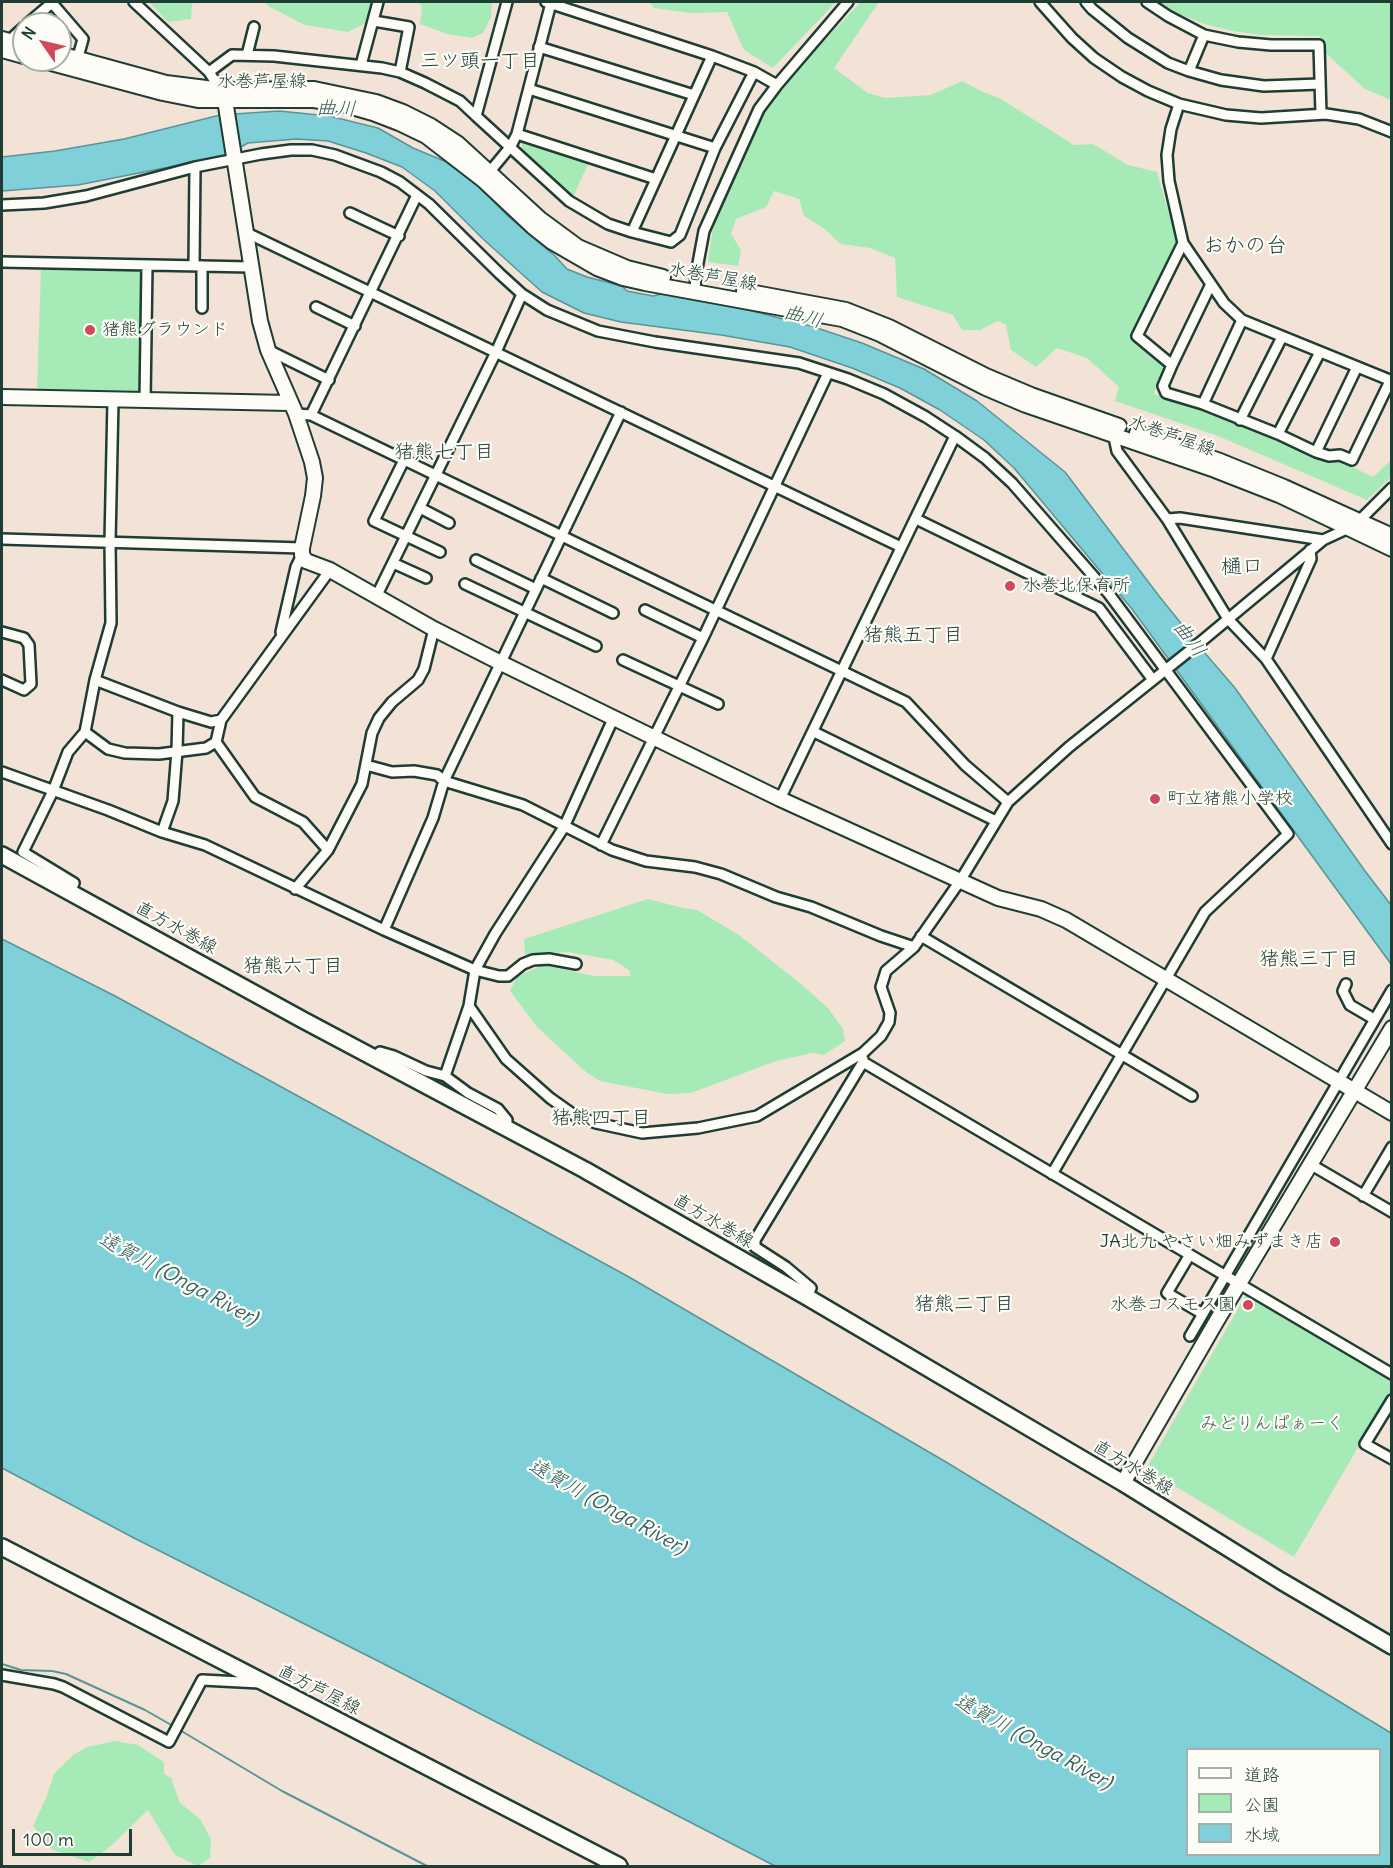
<!DOCTYPE html>
<html>
<head>
<meta charset="utf-8">
<style>
	body { margin:0 }
	#map { position:relative; width:1393px; height:1868px; overflow:hidden; background:#f2e3d6; font-family:Delius,"Klee One",sans-serif }
	canvas { display:block }
	.frame { position:absolute; inset:0; border:3px solid #1f3d34; pointer-events:none }
	.legend { position:absolute; left:1186px; top:1748px; width:195px; height:108px; box-sizing:border-box; background:#fdfcf7; border:2px solid #a4b0a9; margin:0; padding:8px 10px; list-style:none; font-size:18px; color:#1f3d34 }
	.legend li { display:flex; align-items:center; gap:12px; height:30px }
	.legend b { width:30px; border:2px solid #a4b0a9 }
	.north { position:absolute; left:12px; top:12px; width:60px; height:60px; box-sizing:border-box; background:#fdfcf7; border:2px solid #a4b0a9; border-radius:50%; rotate:304deg; font-size:16px; font-weight:700; line-height:24px; text-align:center; color:#1f3d34 }
	.north::after { content:''; display:block; margin:auto; width:21px; height:27px; background:#d1495b; clip-path:polygon(50% 0,100% 100%,50% 72%,0 100%) }
	.scale { position:absolute; left:12px; top:1829px; width:120px; height:27px; box-sizing:border-box; border:3px solid #1f3d34; border-top:0; padding-left:8px; font-size:18px; line-height:21px; white-space:nowrap; color:#1f3d34; -webkit-text-stroke:4px #fdfcf7; paint-order:stroke }
</style>
</head>
<body>
<div id="map">
<canvas width="1393" height="1868"></canvas>
<div class="frame"></div>
<ul class="legend">
<li><b style="height:8px;background:#fdfcf7"></b>道路</li>
<li><b style="height:16px;background:#a6ebb7"></b>公園</li>
<li><b style="height:16px;background:#7fd0d8"></b>水域</li>
</ul>
<div class="north">N</div>
<div class="scale">100 m</div>
</div>
<script>
const context = document.querySelector('canvas').getContext('2d');
context.lineJoin = 'round';
function fill(path, color) { context.fillStyle = color; context.fill(path, 'evenodd'); }
const shape = rows => new Path2D(rows.map(r => 'M' + r).join(''));
function strokePath(path, color, width, dash) { context.strokeStyle = color; context.lineWidth = width; context.lineCap = dash ? 'butt' : 'round'; context.setLineDash(dash || []); context.stroke(path); }
function label(font, color, halo, rows, align = 'center') {
  context.font = font + ' Delius,"Klee One",sans-serif'; context.lineWidth = 4.5; context.setLineDash([]); context.textBaseline = 'middle'; context.strokeStyle = halo; context.fillStyle = color; for (const [text, x, y, turn = 0] of rows) {
    context.save(); context.translate(x, y); context.rotate((+turn || 0) * Math.PI / 180); context.textAlign = isNaN(turn) ? turn : align; if (halo) context.strokeText(text, 0, 0); context.fillText(text, 0, 0); context.restore();
  }
}
fill(shape([
	[149,2,196,2,192,4,191,19,168,22],
	[266,2,373,2,372,11,364,24,348,32,305,25,268,6],
	[419,2,492,2,491,17,483,33,472,38,447,34,420,24,422,8],
	[649,2,836,2,773,68,744,50,727,12,691,13,654,8],
	[861,2,879,2,834,68,868,93,885,98,931,95,962,81,981,91,1001,99,1074,145,1093,144,1128,165,1157,172,1177,243,1132,337,1164,366,1154,394,1242,425,1325,461,1340,461,1373,477,1391,460,1391,477,1367,500,1218,436,1115,401,1119,387,1087,358,1057,348,1036,367,1011,350,1006,325,998,321,980,330,962,330,953,315,897,297,895,258,870,248,841,244,822,227,804,216,799,199,774,191,766,207,736,219,731,234,741,250,738,266,708,262,713,227,765,109,783,83],
	[1159,2,1391,2,1391,100,1365,89,1320,48,1320,36,1261,35,1233,31,1204,24,1170,10],
	[528,142,589,162,573,197,553,181,522,149,522,143],
	[41,266,142,268,139,395,37,392],
	[648,899,683,908,697,910,739,935,801,984,828,1008,843,1029,845,1041,824,1055,813,1053,776,1061,691,1093,667,1094,600,1081,586,1072,537,1027,510,991,517,977,542,965,595,976,631,976,629,970,613,960,568,952,525,955,524,939],
	[1247,1293,1391,1378,1391,1391,1294,1557,1146,1469],
	[115,1741,138,1745,164,1762,164,1774,171,1778,180,1803,200,1819,211,1839,210,1858,198,1866,175,1855,148,1810,111,1846,89,1862,53,1850,33,1826,46,1798,54,1774,73,1755,87,1747]
]), '#a6ebb7');
const water = shape([
	[279,111,329,116,378,128,413,148,461,168,509,217,555,256,567,269,587,277,622,286,627,291,653,296,673,291,811,326,862,343,924,369,977,401,1065,472,1159,596,1204,652,1235,688,1365,871,1391,905,1391,964,1132,609,1014,468,984,440,940,410,900,388,852,368,790,347,721,335,621,322,584,313,542,292,483,239,435,191,402,167,366,153,328,141,296,139,248,143,225,156,78,185,2,191,2,157,55,151,124,139,220,115,279,111],
	[2,939,115,996,629,1277,946,1462,1391,1733,1391,1866,775,1866,380,1662,134,1538,2,1468,2,939],
	[1188,1750,1380,1750,1380,1854,1188,1854,1188,1750]
]);
fill(water, '#7fd0d8');
strokePath(water, '#599596', 1.5);
strokePath(shape([
	[2,1664,21,1670,52,1671,66,1674,145,1710,173,1726],
	[178,1729,282,1791,427,1866]
]), '#599596', 2);
const street = shape([
	[134,2,209,72,222,92],
	[507,2,476,116,569,201,608,224,632,232,712,56,546,2],
	[1040,2,1072,38,1094,58,1122,77,1148,91,1179,104,1226,115,1261,118,1326,114,1359,119,1392,132],
	[1086,2,1092,9,1128,38,1168,63,1189,71,1221,80,1264,86,1320,84],
	[1147,2,1168,16,1204,35,1238,42,1271,45,1319,45,1321,114],
	[52,3,83,39,76,64],
	[374,21,409,27,400,72],
	[27,24,53,2],
	[12,42,14,36,24,27],
	[539,47,694,95],
	[247,55,254,27],
	[712,56,754,72,777,85],
	[361,65,378,2],
	[1189,71,1204,35],
	[209,72,232,55,274,56,382,68,400,72,425,83,460,101,476,116],
	[529,89,715,148],
	[1179,104,1171,129,1167,155,1169,181,1183,243,1224,303,1242,320,1392,381],
	[517,134,656,179],
	[487,175,511,146,517,134,551,3],
	[2,205,44,203,86,196,195,167,261,154,291,150,312,150,335,155,381,172,400,182,429,204,500,274,522,294,547,310,598,331,655,342,799,363,848,379,884,394,926,417,955,436,985,458,1012,483,1109,594,1288,834,1205,912,1052,1174],
	[350,213,399,236],
	[245,232,901,547],
	[632,232,671,242,680,235,715,148,754,72],
	[1183,243,1137,336,1172,365,1163,386,1166,393,1203,404,1278,434,1316,452,1357,367],
	[2,262,251,267],
	[194,266,195,167],
	[695,291,696,274,704,231,759,109,777,85,848,2],
	[316,307,355,326],
	[202,308,202,266],
	[268,350,329,380],
	[1172,365,1211,284],
	[145,401,147,265],
	[1203,404,1242,320],
	[296,414,311,415,906,702,965,765,1008,802],
	[311,415,417,195],
	[1240,420,1282,337],
	[1113,433,1117,451,1167,519,1228,619,1266,659,1392,844],
	[1278,434,1320,352],
	[1316,452,1329,456,1340,455,1352,460,1390,381],
	[404,460,374,521,440,552],
	[420,508,449,523],
	[916,519,1099,608,1153,680],
	[1167,519,1180,518,1323,540],
	[2,539,302,548],
	[476,560,536,589],
	[393,563,426,578],
	[541,578,613,613],
	[465,584,596,646],
	[376,597,496,352,522,294],
	[645,610,703,638],
	[2,632,24,638,29,645,31,684,24,690,2,680],
	[281,632,296,567,302,555],
	[1266,659,1311,559,1310,550],
	[623,660,718,704],
	[95,680,178,712,211,722,221,720],
	[85,732,108,749,125,753,159,754,206,748,216,742,221,720,330,570],
	[814,732,996,821],
	[216,742,255,797,303,822,328,850],
	[366,765,392,772,414,771,437,775,444,781,523,805,612,850,646,861,695,867,721,874,776,897,811,907,881,936,914,947],
	[2,772,108,810,162,832,205,845,384,930,475,970,499,976,508,976,523,964,533,960,549,959,576,964],
	[780,799,955,436],
	[162,832,173,801,177,751,178,712],
	[601,845,703,638,828,373],
	[295,889,328,850,362,784,372,733,379,718,392,702,418,680,424,669,434,629],
	[70,893,74,883,23,852,53,791,68,752,85,732,95,680,111,623,110,542,113,400],
	[384,930,433,818,444,781,621,412],
	[921,936,1192,1096],
	[1346,984,1343,991,1350,1005,1374,1019],
	[469,1006,506,1059,550,1098,574,1115,596,1123,642,1133,698,1128,757,1116,863,1053,881,1036,889,1022,890,1013,881,987,886,971,914,947,960,881,1008,802,1069,747,1203,640,1323,540,1349,528,1358,522,1392,488],
	[374,1057,380,1052,394,1056,426,1071,445,1076,468,1093,498,1109,507,1120,506,1127],
	[863,1062,1392,1374],
	[445,1076,469,1006,475,970,495,934,564,827,613,719],
	[1310,1164,1392,1212],
	[1363,1196,1392,1147],
	[1189,1256,1167,1293,1203,1314],
	[807,1297,811,1288,786,1267,755,1247,755,1240,863,1062,863,1059],
	[1190,1336,1392,990],
	[1392,1400,1365,1444,1392,1459],
	[2,1675,54,1684,63,1687,169,1742,202,1680,260,1683]
]);
const secondary = shape([
	[2,39,24,45],
	[2,50,24,56],
	[60,54,166,83,222,90,314,89,376,102,403,112,431,126,457,143,540,219,578,247,627,268,663,277],
	[40,60,163,93,198,100,314,100,345,105,373,113,399,123,426,136,483,180,533,227,552,242,597,268,623,278,645,283,842,319,880,334,986,388,1026,405,1215,470,1279,495,1392,549],
	[225,100,260,321,268,350,296,414,312,462,315,478,313,496,302,548,302,555,306,561,330,570,434,629,501,663,780,799,998,898,1041,909,1066,920,1392,1113],
	[744,291,846,310,889,327,986,376,1031,395,1119,426],
	[2,397,289,403],
	[1137,433,1220,461,1284,487,1392,536],
	[1123,1483,1216,1322,1392,1028]
]);
const primary = shape([
	[2,855,303,1020,585,1170,807,1297,1123,1483,1281,1581,1392,1646],
	[2,1547,619,1866]
]);
strokePath(street, '#1f3d34', 14);
strokePath(secondary, '#1f3d34', 18);
strokePath(primary, '#1f3d34', 20);
strokePath(street, '#fdfcf7', 9);
strokePath(secondary, '#fdfcf7', 14);
strokePath(primary, '#fdfcf7', 15);
for (const [x, y, r, color] of [
	[90,330,6,"#d1495b"],
	[1010,586,6,"#d1495b"],
	[1155,799,6,"#d1495b"],
	[1335,1242,6,"#d1495b"],
	[1248,1305,6,"#d1495b"]
]) { const dot = new Path2D(); dot.arc(x, y, r, 0, 2 * Math.PI); context.fillStyle = color; context.fill(dot); strokePath(dot, '#fdfcf7', 2); }
label('18px', '#1f3d34', '#fdfcf7', [
	["水巻芦屋線",262,82],
	["水巻芦屋線",713,277,10],
	["水巻芦屋線",1172,436,19],
	["直方水巻線",176,928,29],
	["直方水巻線",713,1221,30],
	["直方水巻線",1133,1468,31],
	["直方芦屋線",319,1690,27]
]);
label('18px', '#1f3d34', '#fdfcf7', [
	["猪熊グラウンド",102,330],
	["水巻北保育所",1022,586],
	["町立猪熊小学校",1167,799],
	["JA北九 やさい畑みずまき店",1323,1242,"right"],
	["水巻コスモス園",1236,1305,"right"]
], 'left');
label('18px', '#3a604e', '#fdfcf7', [
	["みどりんぱぁーく",1272,1424]
]);
label('20px', '#1f3d34', '#fdfcf7', [
	["三ツ頭一丁目",480,61],
	["猪熊七丁目",444,452],
	["猪熊五丁目",913,635],
	["猪熊三丁目",1309,959],
	["猪熊六丁目",293,966],
	["猪熊四丁目",601,1118],
	["猪熊二丁目",964,1304]
]);
label('italic 20px', '#37625d', '#fdfcf7', [
	["曲川",336,109,3],
	["曲川",803,317,15],
	["曲川",1189,639,53],
	["遠賀川 (Onga River)",178,1279,28],
	["遠賀川 (Onga River)",607,1507,29],
	["遠賀川 (Onga River)",1033,1742,29]
]);
label('21px', '#1f3d34', '#fdfcf7', [
	["おかの台",1245,246],
	["樋口",1242,567]
]);
</script>
</body>
</html>
